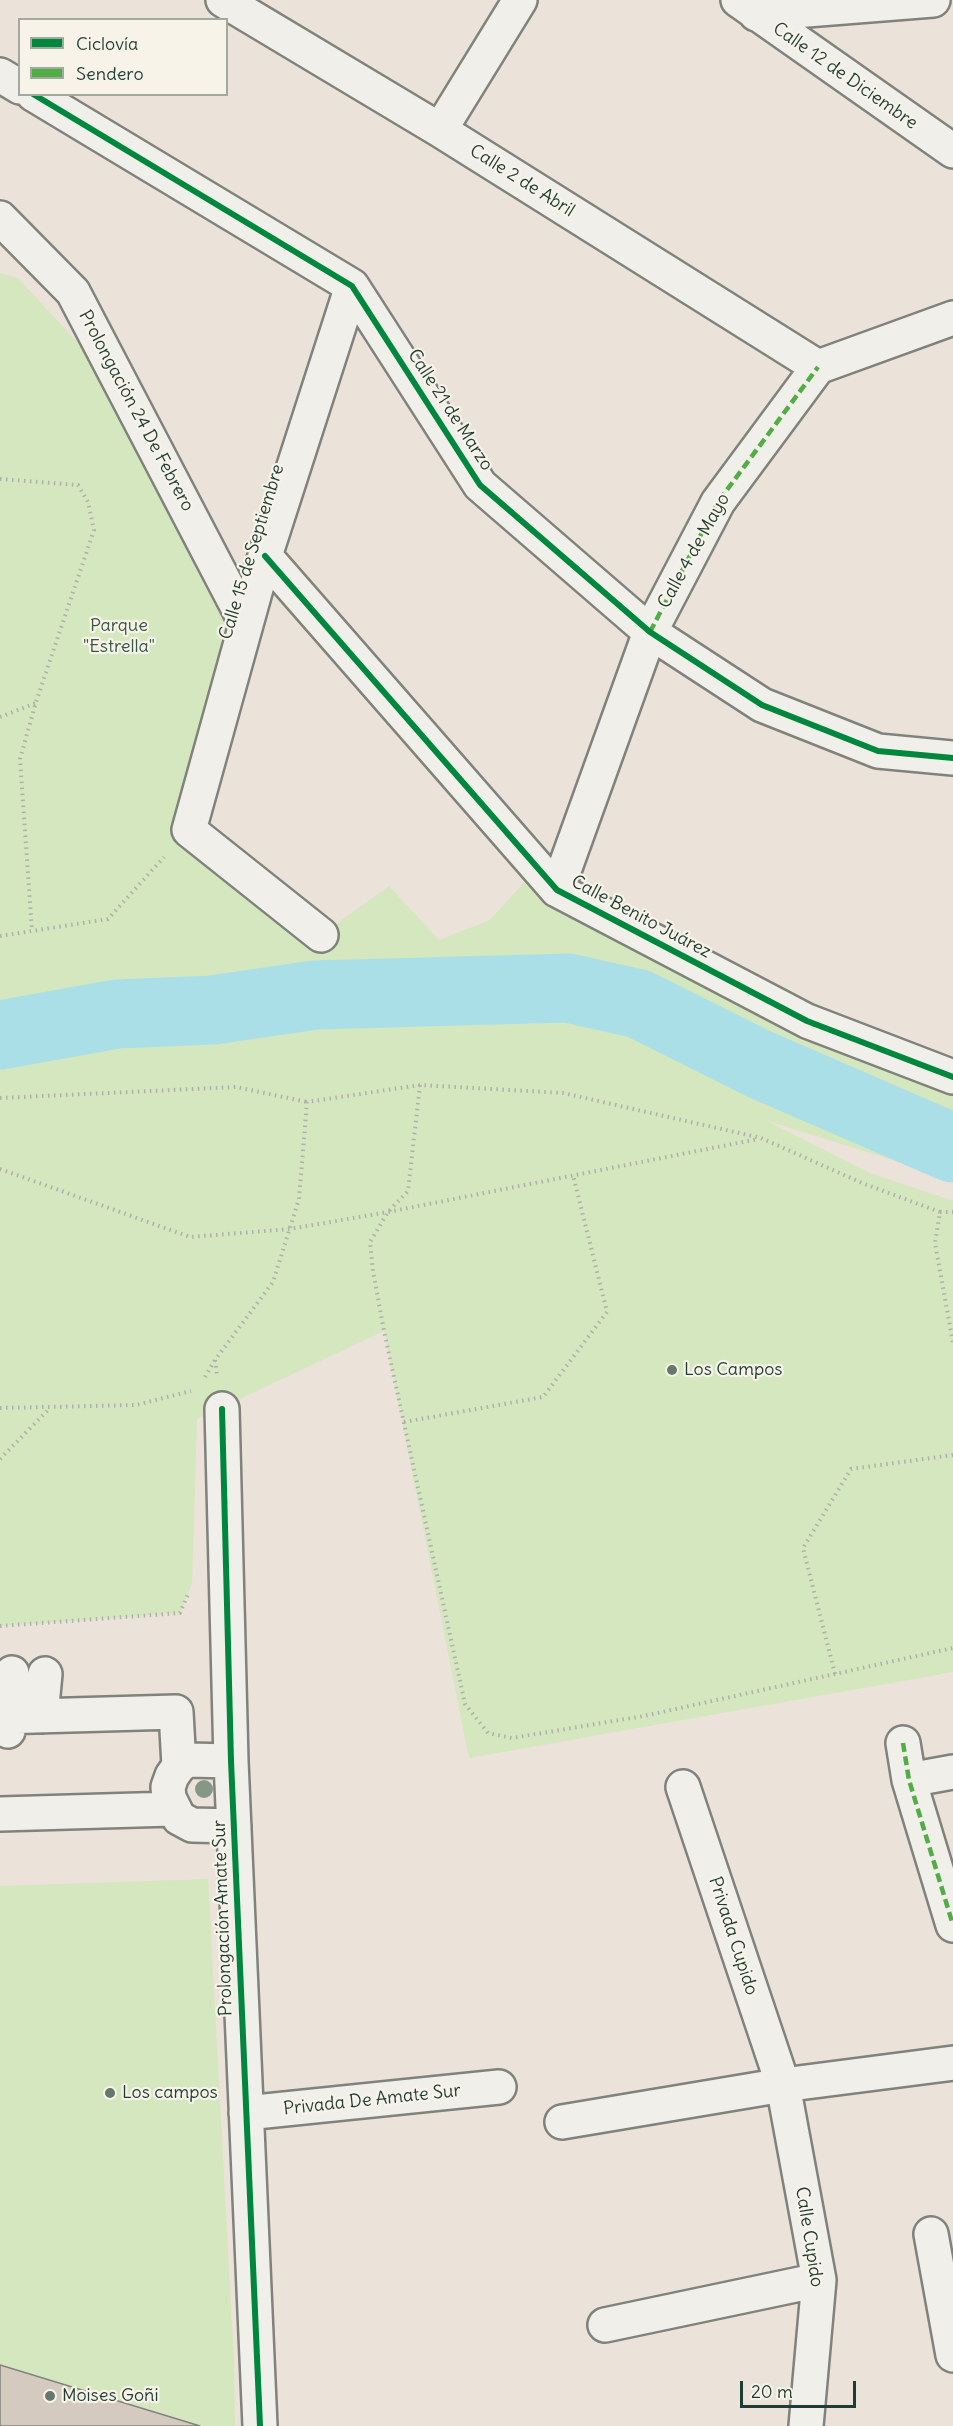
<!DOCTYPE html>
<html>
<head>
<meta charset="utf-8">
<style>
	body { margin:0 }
	#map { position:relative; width:953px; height:2426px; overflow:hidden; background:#ebe2d9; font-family:Delius,sans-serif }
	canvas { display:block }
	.legend { position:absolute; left:18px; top:18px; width:210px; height:78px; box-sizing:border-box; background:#f7f3e8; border:2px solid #a1aaa0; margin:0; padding:8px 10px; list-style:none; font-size:18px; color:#1f3d34 }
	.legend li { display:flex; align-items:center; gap:12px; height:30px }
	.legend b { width:30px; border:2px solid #a1aaa0 }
	.scale { position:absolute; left:740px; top:2381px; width:116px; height:27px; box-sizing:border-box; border:3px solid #1f3d34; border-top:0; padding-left:8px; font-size:18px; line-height:21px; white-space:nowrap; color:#1f3d34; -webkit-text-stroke:4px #f7f3e8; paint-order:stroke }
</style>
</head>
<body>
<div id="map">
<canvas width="953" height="2426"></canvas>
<ul class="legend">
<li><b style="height:8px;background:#00873e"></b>Ciclovía</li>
<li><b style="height:8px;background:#52ad45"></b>Sendero</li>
</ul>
<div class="scale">20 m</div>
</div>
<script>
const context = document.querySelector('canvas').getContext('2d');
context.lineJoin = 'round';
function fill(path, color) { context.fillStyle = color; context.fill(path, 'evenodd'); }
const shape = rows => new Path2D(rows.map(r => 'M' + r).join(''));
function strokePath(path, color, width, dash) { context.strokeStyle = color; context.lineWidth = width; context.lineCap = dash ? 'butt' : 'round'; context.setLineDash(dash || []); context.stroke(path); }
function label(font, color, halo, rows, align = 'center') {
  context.font = font + ' Delius,sans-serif'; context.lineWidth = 4.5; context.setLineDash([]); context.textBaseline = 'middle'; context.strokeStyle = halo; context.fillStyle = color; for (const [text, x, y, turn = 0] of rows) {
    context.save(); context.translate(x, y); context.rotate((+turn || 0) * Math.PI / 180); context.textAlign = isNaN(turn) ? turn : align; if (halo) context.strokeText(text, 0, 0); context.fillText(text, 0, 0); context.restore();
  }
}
fill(shape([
	[0,273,18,278,127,396,246,623,189,830,321,935,389,886,439,940,490,920,537,868,953,1077,953,1179,765,1120,870,1173,953,1201,953,1672,469,1758,384,1331,197,1419,192,1584,180,1613,0,1626],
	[208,1879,234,2363,235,2426,200,2426,0,2365,0,1886]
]), '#d4e7be');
strokePath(shape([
	[0,1035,117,1014,213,1010,315,995,568,988,639,1004,759,1064,953,1148]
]), '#abdfe8', 69);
const building = shape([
	[0,2365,200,2426,0,2426,0,2365]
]);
fill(building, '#d4cabf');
strokePath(building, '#80827c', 1.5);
const minor = shape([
	[223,0,440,130,818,367],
	[738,0,953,151],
	[756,14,933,0],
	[0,75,20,87],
	[33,94,352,286,480,485,650,632,762,705,878,751,953,758],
	[440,130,520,0],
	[0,218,73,292,246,623],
	[265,556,557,890,807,1021,953,1077],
	[557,890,650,632,718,502,818,367,953,318],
	[321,935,189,830,265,556,352,286],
	[222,1409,231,1761,260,2426],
	[41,1716,45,1674],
	[0,1717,176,1712,179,1766],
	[8,1731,11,1717,12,1673],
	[903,1743,909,1780,953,1925],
	[231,1761,188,1760,179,1766,172,1776,168,1787,169,1798,179,1818,192,1825,234,1826],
	[909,1780,953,1772],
	[683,1787,783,2085,819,2280,806,2426],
	[0,1814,172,1809],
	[246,2113,499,2087],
	[562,2122,783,2085,953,2063],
	[931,2234,953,2355],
	[605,2325,819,2280]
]);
strokePath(minor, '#80827c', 38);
strokePath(shape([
	[0,479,78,485,88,502,94,530,36,702,20,759,32,931],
	[0,717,36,703],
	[0,936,108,919,164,857],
	[420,1085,408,1191,388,1212,370,1242,373,1271,384,1331,465,1704,488,1733,512,1738,644,1716,953,1648],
	[0,1098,236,1087,307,1102],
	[0,1169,190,1237,290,1229,388,1212,758,1139],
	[940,1212,953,1212],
	[215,1360,217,1375],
	[205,1377,215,1360,273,1282,299,1199,307,1102,420,1085,563,1093,761,1138,862,1183,940,1212,935,1243,953,1343],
	[0,1408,136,1405,191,1391],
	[404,1422,543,1397,607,1312,573,1175],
	[0,1459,50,1408],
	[0,1626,180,1613,189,1592],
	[835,1674,803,1548,851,1469,953,1455]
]), '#afb0ab', 4, [1.5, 4.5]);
strokePath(minor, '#f1efea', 33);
strokePath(shape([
	[650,632,718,502,818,367],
	[903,1743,909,1780,953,1925]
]), '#52ad45', 4.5, [9, 4.5]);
strokePath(shape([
	[33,94,352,286,480,485,650,632,762,705,878,751,953,758],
	[265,556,557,890,807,1021,953,1077],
	[222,1409,231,1761,260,2426]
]), '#00873e', 6);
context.fillStyle = '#889688';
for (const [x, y] of [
	[204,1789]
]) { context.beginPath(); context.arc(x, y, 9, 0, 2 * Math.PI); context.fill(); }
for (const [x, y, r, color] of [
	[672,1370,6,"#66776e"],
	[110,2093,6,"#66776e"],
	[50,2396,6,"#66776e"]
]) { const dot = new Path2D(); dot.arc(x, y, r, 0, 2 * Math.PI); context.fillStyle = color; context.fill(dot); strokePath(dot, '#f7f3e8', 2); }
label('18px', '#1f3d34', '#f7f3e8', [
	["Calle 12 de Diciembre",845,76,35],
	["Calle 2 de Abril",522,181,32],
	["Calle 21 de Marzo",450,410,57],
	["Prolongación 24 De Febrero",136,411,62],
	["Calle 4 de Mayo",694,551,-61],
	["Calle 15 de Septiembre",252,552,-73],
	["Calle Benito Juárez",641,917,28],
	["Prolongación Amate Sur",223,1918,-92],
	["Privada Cupido",733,1936,72],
	["Privada De Amate Sur",372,2100,-6],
	["Calle Cupido",809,2237,81]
]);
label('18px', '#375745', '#f7f3e8', [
	["Parque",119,626],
	["\"Estrella\"",119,647]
]);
label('18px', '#1f3d34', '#f7f3e8', [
	["Los Campos",684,1370],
	["Los campos",122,2093],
	["Moises Goñi",62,2396]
], 'left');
</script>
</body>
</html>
